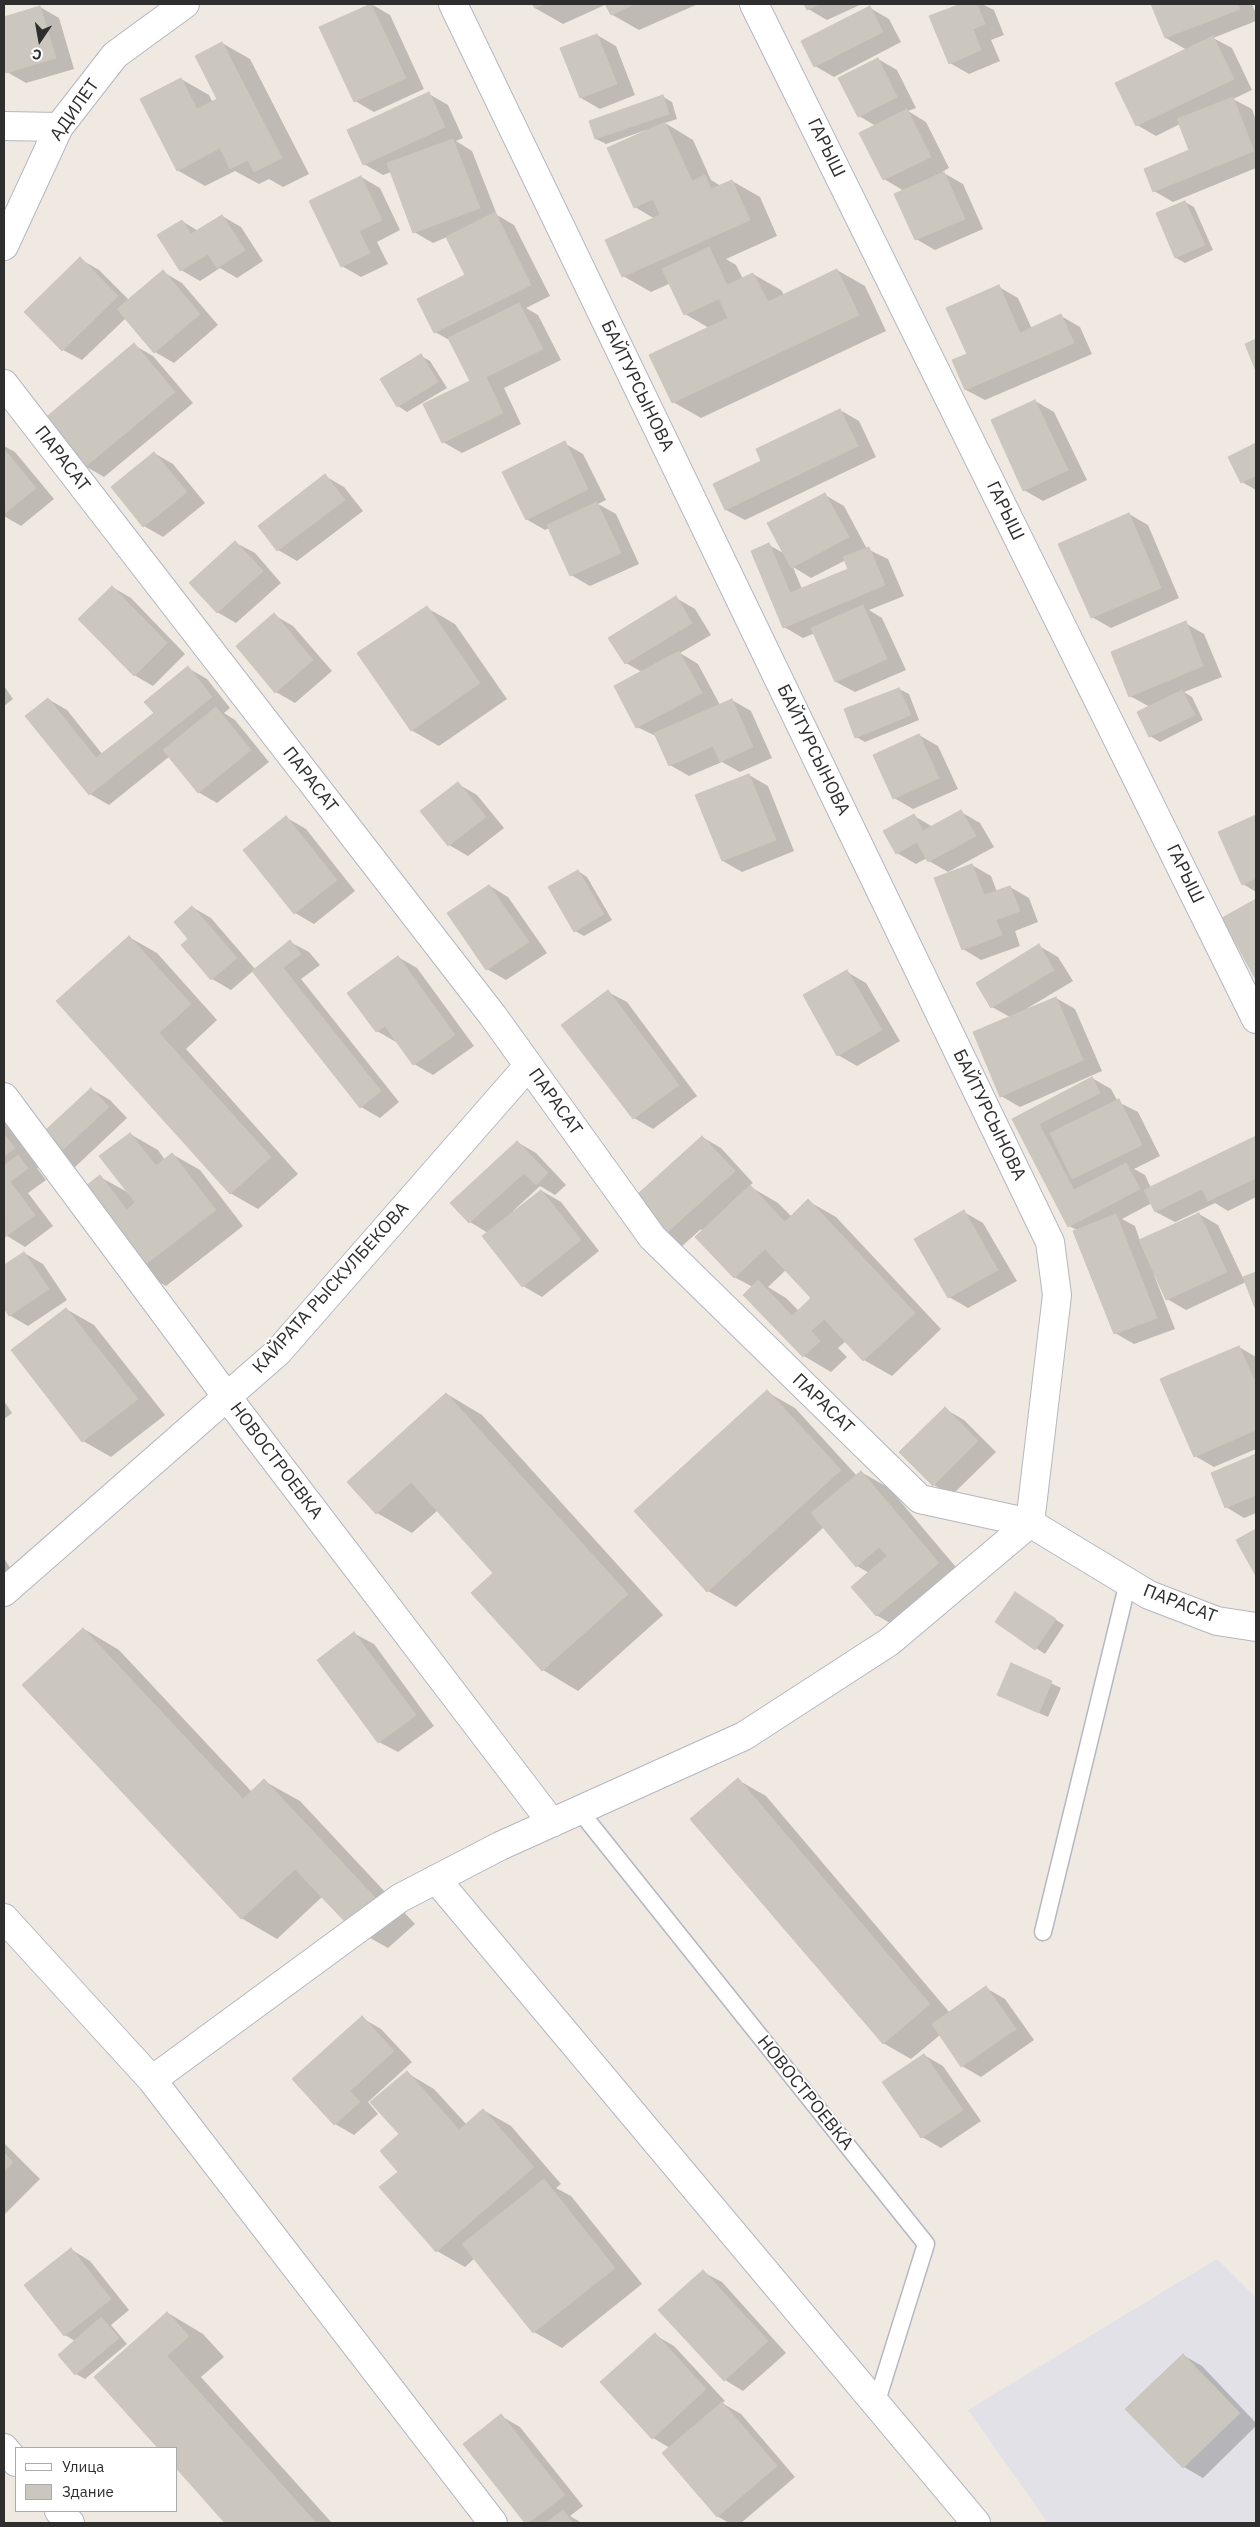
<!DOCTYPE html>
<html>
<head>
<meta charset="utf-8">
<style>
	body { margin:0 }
	#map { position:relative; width:1260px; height:2527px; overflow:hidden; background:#efe9e1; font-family:"IBM Plex Sans",sans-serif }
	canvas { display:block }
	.frame { position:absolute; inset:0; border:5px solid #2e2e2e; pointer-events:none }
	.legend { position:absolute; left:15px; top:2447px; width:162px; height:65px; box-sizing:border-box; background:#fff; border:1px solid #ababab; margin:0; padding:6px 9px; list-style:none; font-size:15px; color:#2e2e2e }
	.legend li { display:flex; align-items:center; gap:10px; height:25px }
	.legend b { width:25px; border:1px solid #ababab }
	.north { position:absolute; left:15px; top:15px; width:50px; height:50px; -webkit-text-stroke:4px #fff; paint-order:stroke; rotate:192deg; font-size:14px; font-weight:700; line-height:20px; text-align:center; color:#2e2e2e }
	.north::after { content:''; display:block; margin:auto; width:18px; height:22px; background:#2e2e2e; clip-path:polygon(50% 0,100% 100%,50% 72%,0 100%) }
</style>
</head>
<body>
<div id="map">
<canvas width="1260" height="2527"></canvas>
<div class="frame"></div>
<ul class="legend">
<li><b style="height:6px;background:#fff"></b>Улица</li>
<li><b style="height:14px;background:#cbc7bf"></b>Здание</li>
</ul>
<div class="north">С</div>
</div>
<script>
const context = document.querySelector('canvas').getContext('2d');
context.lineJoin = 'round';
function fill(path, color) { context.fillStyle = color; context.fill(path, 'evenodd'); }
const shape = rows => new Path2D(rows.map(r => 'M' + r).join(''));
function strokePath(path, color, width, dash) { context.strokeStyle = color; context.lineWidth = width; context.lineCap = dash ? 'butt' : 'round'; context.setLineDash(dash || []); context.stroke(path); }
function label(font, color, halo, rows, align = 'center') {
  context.font = font + ' "IBM Plex Sans",sans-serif'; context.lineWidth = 4; context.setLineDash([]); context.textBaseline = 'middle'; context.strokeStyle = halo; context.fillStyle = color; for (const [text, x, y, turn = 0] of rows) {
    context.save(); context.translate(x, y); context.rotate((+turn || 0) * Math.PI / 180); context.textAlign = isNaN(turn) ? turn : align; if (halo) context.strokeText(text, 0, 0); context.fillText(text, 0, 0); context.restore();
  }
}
fill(shape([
	[1217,2259,1256,2298,1256,2523,1048,2523,968,2410]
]), '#e3e1e8');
fill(shape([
	[371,4,390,15,424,89,374,112,355,101],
	[534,4,698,4,639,30,611,14,607,4,563,24,535,8],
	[806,4,862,4,827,20,808,9],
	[964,4,982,4,994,10,1004,35,991,40,1000,61,969,74,950,63,931,17],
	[1152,4,1252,4,1256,14,1256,21,1213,38,1232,48,1252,90,1233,99,1252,109,1256,121,1256,168,1173,202,1154,191,1191,151,1180,124,1156,136,1137,125,1187,50,1166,38],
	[40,7,59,18,74,69,26,83,7,72,4,60,4,18],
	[870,8,889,19,901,42,834,77,815,66],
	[597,35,616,46,635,95,600,109,581,98,562,49],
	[222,43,250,59,309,174,283,187,269,179,259,184,235,171,205,186,177,170,181,79,209,95,213,103,219,100],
	[878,59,897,70,916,108,908,111,926,122,949,168,942,172,963,184,983,229,935,250,916,239,904,191,884,179,876,126,859,116],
	[429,94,448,105,463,138,456,141,472,151,497,215,514,225,550,296,526,308,538,315,561,360,504,388,521,424,462,453,443,442,471,382,451,341,435,332,467,276,447,237,433,243,414,232,391,172,383,175,364,164],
	[662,96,672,102,677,119,665,123,693,140,711,180,721,186,732,181,760,197,777,236,726,259,736,265,743,279,753,274,781,290,784,295,837,270,865,286,886,331,701,418,673,402,709,328,685,314,671,283,651,292,623,276,655,219,635,207,647,132,646,130,606,144,596,139,591,121],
	[361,177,380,188,400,230,377,242,388,264,361,277,342,266],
	[1185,202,1194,207,1213,250,1185,263,1176,258],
	[222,216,241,227,263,261,237,278,220,268,200,281,181,270,182,221,198,231],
	[80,259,99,270,129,300,163,272,182,283,218,325,174,363,155,352,126,318,82,360,63,350],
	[999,287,1018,298,1032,329,1061,316,1080,327,1092,354,985,400,966,390,954,361,968,355],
	[134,345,153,356,193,403,104,477,85,466],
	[421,356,430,361,447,388,407,412,398,406],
	[1035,401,1054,412,1087,480,1043,501,1024,490],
	[840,410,859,421,876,457,745,520,726,510,714,485,763,461],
	[564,443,583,454,606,500,598,504,616,514,639,564,590,586,571,575,549,528,545,530,526,519],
	[1256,444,1256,490,1242,482,1229,458],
	[4,446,15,452,54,499,21,526,4,516],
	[154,453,173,464,205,503,163,537,144,526,112,487],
	[325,476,344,487,363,511,297,561,278,550,260,526],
	[825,495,844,506,867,549,888,559,904,596,869,610,882,618,906,670,855,692,836,682,815,633,803,638,784,627,769,545,785,554],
	[846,560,850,569,802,589,793,567,811,578],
	[1129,514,1148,525,1179,598,1111,628,1092,617],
	[236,543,255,553,281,583,236,623,217,612],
	[112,587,131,598,185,654,153,686,134,675],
	[676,598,695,609,711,635,680,653,698,664,720,705,732,700,751,711,772,758,740,772,722,762,689,776,670,765,658,737,637,727,642,672,626,663],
	[427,608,455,624,507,699,439,746,411,730],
	[274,615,293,626,332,671,295,703,276,692],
	[1185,623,1204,634,1222,677,1184,692,1192,697,1203,720,1160,742,1150,736,1139,713,1150,707,1130,696],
	[188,668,207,679,230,708,224,713,235,720,269,762,217,803,198,792,170,756,109,805,90,794,48,699,67,710,103,755,155,714],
	[4,686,13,699,4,706],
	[899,689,909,694,919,720,865,742,856,737],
	[919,735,938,746,958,789,913,809,894,798],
	[749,775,768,786,794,851,742,872,723,861],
	[458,784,477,795,504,828,468,856,449,845],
	[961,812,980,823,994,847,948,872,929,861,927,858,916,864,897,853,914,816,933,827],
	[1256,816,1256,892,1243,884,1219,833],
	[287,818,306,829,355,891,314,924,295,913],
	[972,865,991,876,997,892,1010,887,1029,898,1038,922,1015,931,1020,946,981,960,963,949],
	[578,871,587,877,612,920,584,936,575,931],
	[490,886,508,897,547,953,506,980,487,969],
	[1256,901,1256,977,1224,919],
	[192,907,211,918,255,969,290,942,309,952,320,965,301,979,399,1102,380,1118,361,1107,253,971,231,990,212,979,182,945,190,939],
	[129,937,157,953,217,1020,186,1049,298,1174,258,1209,230,1193,58,1001],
	[1039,946,1058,957,1073,981,1026,1009,1056,998,1075,1009,1102,1071,1020,1107,1001,1096,1010,1017,992,1007],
	[398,957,417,968,474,1046,433,1075,414,1064,398,1041,396,1042,377,1031],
	[847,972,866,983,900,1041,857,1066,838,1055],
	[608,992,627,1002,697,1096,653,1129,634,1118],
	[1092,1078,1111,1089,1118,1102,1138,1112,1160,1156,1134,1169,1145,1175,1151,1188,1256,1137,1256,1197,1228,1211,1215,1203,1175,1222,1156,1212,1152,1203,1122,1219,1135,1226,1140,1241,1199,1214,1218,1225,1243,1278,1256,1273,1256,1307,1246,1282,1186,1310,1167,1299,1156,1274,1154,1275,1175,1329,1134,1344,1115,1333,1075,1231,1077,1230,1069,1226,1013,1120],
	[91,1089,110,1100,127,1118,74,1168,55,1157],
	[4,1115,42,1164,37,1168,46,1180,28,1193,53,1226,25,1247,4,1234],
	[130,1134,158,1150,165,1160,172,1154,200,1170,243,1226,166,1286,138,1270,100,1177,131,1194],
	[702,1137,721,1148,753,1183,749,1186,778,1203,792,1217,808,1201,836,1217,941,1329,892,1376,864,1360,846,1341,838,1348,847,1357,831,1372,804,1356,753,1287,734,1277,701,1229,681,1247,662,1236],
	[786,1270,813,1298,799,1311,786,1298,768,1287],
	[517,1142,536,1153,566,1185,555,1195,540,1186,513,1211,514,1212,542,1191,561,1202,599,1251,542,1297,523,1286,488,1233,470,1222,452,1203],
	[964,1212,983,1223,1017,1281,968,1308,949,1297,915,1239],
	[24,1253,43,1264,67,1300,28,1326,9,1315,4,1306,4,1266],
	[66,1309,94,1325,165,1415,111,1457,83,1441],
	[1239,1347,1256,1357,1256,1449,1214,1467,1195,1456],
	[767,1392,795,1408,857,1476,861,1472,889,1488,966,1579,904,1631,876,1615,869,1573,857,1566,824,1527,736,1607,708,1591],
	[447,1394,482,1415,663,1615,578,1691,543,1670,495,1573,438,1510,412,1533,377,1513],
	[4,1401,12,1413,4,1419],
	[945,1409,964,1420,996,1452,952,1495,934,1485],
	[1256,1456,1256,1513,1244,1518,1226,1507,1212,1473],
	[4,1558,12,1571,4,1576],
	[1024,1599,1064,1625,1045,1654,996,1622],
	[84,1629,119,1650,252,1792,264,1781,300,1801,415,1924,388,1948,352,1928,323,1896,277,1939,241,1918],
	[355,1634,374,1644,434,1726,398,1752,379,1742],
	[1012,1664,1061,1688,1048,1717,999,1695],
	[738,1780,766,1796,950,2013,986,1988,1005,1999,1034,2040,981,2077,962,2066,940,2035,911,2059,883,2043],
	[362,2018,381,2029,412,2062,368,2102,378,2114,354,2135,335,2124,294,2080],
	[924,2055,943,2066,981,2121,941,2148,922,2137],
	[407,2073,434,2089,467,2125,483,2110,511,2126,561,2184,556,2188,571,2196,642,2284,562,2348,534,2332,475,2258,465,2267,437,2251,399,2172],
	[4,2143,40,2179,4,2215],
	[72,2250,90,2261,129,2310,111,2325,127,2344,85,2379,76,2374,75,2341,65,2335],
	[703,2272,722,2282,786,2353,743,2391,725,2380],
	[168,2313,203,2334,224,2357,201,2377,332,2523,227,2523,176,2467,176,2448,160,2448,96,2377],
	[655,2335,674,2346,725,2401,722,2403,741,2414,795,2477,741,2523,729,2523,717,2516,670,2448,653,2438,602,2382],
	[1183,2355,1202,2366,1256,2423,1256,2426,1203,2478,1184,2467,1127,2409],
	[501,2416,520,2427,583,2506,570,2516,582,2523,526,2523,464,2445]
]), '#0003');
const building = shape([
	[371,4,406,78,354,102,319,27,371,4],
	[532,4,545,4,535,8,532,4],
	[605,4,635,4,611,15,605,4],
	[804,4,820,4,807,10,804,4],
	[961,4,977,4,985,24,973,29,981,50,949,64,929,16,961,4],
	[1151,4,1238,4,1240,9,1165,38,1151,4],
	[40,6,56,58,6,73,4,64,4,17,40,6],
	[870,6,883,32,814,67,801,41,870,6],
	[597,34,617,84,580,98,560,48,597,34],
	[1213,36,1234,79,1136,126,1115,83,1213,36],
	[222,42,282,158,254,172,248,160,230,169,220,148,177,171,140,99,181,78,197,109,217,99,195,56,222,42],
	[878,58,897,97,858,117,838,78,878,58],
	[429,92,445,127,363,165,347,130,429,92],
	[663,95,669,114,595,139,589,121,663,95],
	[1233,97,1254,151,1153,192,1144,169,1189,150,1177,119,1233,97],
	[907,109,931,157,883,180,859,133,907,109],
	[665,122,692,181,705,175,711,189,732,180,750,220,622,277,605,240,660,215,653,199,634,208,607,148,665,122],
	[453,139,480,208,413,233,387,163,453,139],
	[944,172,965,219,915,240,894,194,944,172],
	[361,176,382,220,359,231,370,253,341,267,309,201,361,176],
	[1185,201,1205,245,1175,258,1156,213,1185,201],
	[495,212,531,285,434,333,417,299,465,275,446,237,495,212],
	[222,215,245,250,217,268,208,254,180,271,157,235,182,220,191,234,222,215],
	[709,247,727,285,753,273,768,302,837,269,859,315,672,403,649,355,728,318,719,299,684,315,662,269,709,247],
	[80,257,118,296,62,351,24,312,80,257],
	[163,270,200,314,154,353,117,309,163,270],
	[999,285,1020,333,1061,314,1074,343,965,390,952,360,967,354,946,308,999,285],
	[519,303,543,349,486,377,503,413,442,443,423,404,470,381,448,338,519,303],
	[1256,339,1256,371,1245,344,1256,339],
	[134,343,175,392,85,467,44,419,134,343],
	[421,354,438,382,397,407,380,379,421,354],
	[1035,400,1068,470,1023,491,991,420,1035,400],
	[840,409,858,446,725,510,713,484,761,461,756,449,840,409],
	[565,441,588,489,526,520,502,472,565,441],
	[1256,443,1256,478,1255,476,1241,483,1228,457,1256,443],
	[4,449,36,488,4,514,4,449],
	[154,452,187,492,143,527,111,487,154,452],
	[325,474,345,500,277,551,258,526,325,474],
	[825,493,849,537,791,568,767,523,825,493],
	[597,502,621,553,570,576,547,525,597,502],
	[1129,513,1161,588,1091,618,1058,544,1129,513],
	[235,541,263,571,217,613,189,583,235,541],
	[769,543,790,593,848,569,843,557,869,547,885,585,783,628,751,551,769,543],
	[112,586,167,643,134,676,78,619,112,586],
	[676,596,692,623,625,664,608,638,676,596],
	[863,605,887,659,835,682,811,628,863,605],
	[427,606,480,683,411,731,357,653,427,606],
	[274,613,313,660,275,693,236,646,274,613],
	[1186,621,1203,666,1129,697,1111,652,1186,621],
	[679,651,702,693,636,728,614,686,679,651],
	[188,666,212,697,89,795,25,716,48,698,96,758,154,713,144,702,188,666],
	[899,688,911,715,855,738,844,709,899,688],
	[1182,690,1195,715,1149,737,1137,712,1182,690],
	[732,699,753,747,720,762,713,746,669,766,654,733,732,699],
	[216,707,251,750,198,793,163,750,216,707],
	[919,734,939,778,893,799,873,755,919,734],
	[749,774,776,840,722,861,695,795,749,774],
	[458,782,486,817,448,846,420,811,458,782],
	[961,810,976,836,928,862,917,842,896,854,883,831,914,814,923,831,961,810],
	[1256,815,1256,878,1242,885,1218,832,1256,815],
	[286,816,337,880,294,914,243,850,286,816],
	[972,864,984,895,1010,886,1020,911,996,920,1002,935,962,950,934,878,972,864],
	[578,870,604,914,574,932,548,887,578,870],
	[489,885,529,942,486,970,447,913,489,885],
	[1256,899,1256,980,1222,918,1256,899],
	[192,906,237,958,211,980,181,945,188,939,174,922,192,906],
	[129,936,191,1004,159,1033,271,1157,230,1194,56,1001,129,936],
	[290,940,301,954,283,968,381,1091,360,1108,252,971,290,940],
	[1039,944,1054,970,991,1008,976,983,1039,944],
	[398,956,455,1035,413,1065,385,1026,376,1032,347,993,398,956],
	[847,970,882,1030,837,1056,803,995,847,970],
	[608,990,679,1085,633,1119,561,1025,608,990],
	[1056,997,1083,1060,1000,1097,973,1032,1056,997],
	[1092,1077,1100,1093,1039,1124,1074,1190,1126,1163,1140,1189,1068,1227,1012,1119,1092,1077],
	[91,1088,109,1107,54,1158,36,1139,91,1088],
	[1119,1099,1142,1145,1072,1179,1050,1133,1119,1099],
	[130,1133,156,1166,172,1153,216,1210,138,1270,77,1193,100,1175,127,1210,135,1202,99,1156,130,1133],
	[4,1134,15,1148,4,1156,4,1134],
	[702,1136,735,1171,662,1237,629,1202,702,1136],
	[1256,1136,1256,1178,1208,1201,1202,1189,1155,1212,1144,1190,1256,1136],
	[517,1141,548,1173,536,1185,524,1173,469,1223,450,1203,517,1141],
	[18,1155,28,1168,10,1182,35,1215,5,1237,4,1166,18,1155],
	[750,1185,785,1222,808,1199,915,1313,863,1361,824,1319,811,1331,820,1341,803,1357,743,1295,758,1280,792,1316,811,1298,765,1249,734,1278,695,1237,750,1185],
	[541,1190,581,1240,522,1287,482,1236,541,1190],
	[964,1210,998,1270,948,1298,914,1239,964,1210],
	[1199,1213,1227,1272,1166,1300,1139,1240,1199,1213],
	[1116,1214,1157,1318,1114,1334,1073,1231,1116,1214],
	[24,1252,49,1289,9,1316,4,1308,4,1265,24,1252],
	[1256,1272,1256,1307,1255,1308,1243,1277,1256,1272],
	[66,1308,138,1399,82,1442,11,1350,66,1308],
	[1239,1346,1256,1384,1256,1430,1194,1457,1160,1379,1239,1346],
	[767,1390,841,1470,707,1592,634,1511,767,1390],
	[446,1393,628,1594,542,1671,471,1593,493,1573,411,1482,376,1514,347,1482,446,1393],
	[945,1407,978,1441,933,1486,899,1452,945,1407],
	[1256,1454,1256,1495,1225,1508,1211,1473,1256,1454],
	[861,1471,939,1563,876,1616,851,1587,887,1556,879,1547,856,1567,811,1513,861,1471],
	[1256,1529,1256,1576,1236,1540,1256,1529],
	[1015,1592,1056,1619,1035,1650,995,1622,1015,1592],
	[83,1628,243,1799,264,1779,380,1903,352,1929,295,1869,241,1919,22,1685,83,1628],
	[354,1632,416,1715,378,1743,317,1660,354,1632],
	[1011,1663,1052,1681,1039,1713,997,1695,1011,1663],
	[738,1778,930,2004,883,2044,690,1819,738,1778],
	[986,1986,1016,2029,961,2067,932,2024,986,1986],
	[362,2016,394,2051,350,2091,360,2102,334,2125,292,2079,362,2016],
	[924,2054,963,2110,921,2138,882,2082,924,2054],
	[407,2071,459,2130,483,2109,534,2167,436,2252,379,2187,398,2172,380,2151,399,2134,370,2102,407,2071],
	[4,2153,13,2162,4,2172,4,2153],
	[544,2179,615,2268,533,2333,462,2244,544,2179],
	[71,2248,111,2299,64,2336,24,2285,71,2248],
	[703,2270,768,2341,724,2381,658,2310,703,2270],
	[167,2312,189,2336,167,2356,316,2523,225,2523,176,2468,176,2448,158,2448,94,2377,167,2312],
	[101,2317,119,2338,75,2375,58,2355,101,2317],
	[655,2333,706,2389,652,2439,600,2382,655,2333],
	[1183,2354,1240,2413,1183,2468,1125,2409,1183,2354],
	[722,2402,777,2466,717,2517,662,2453,722,2402],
	[501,2414,565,2495,528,2523,525,2523,463,2444,501,2414],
	[563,2510,573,2523,546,2523,563,2510]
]);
fill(building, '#cbc7bf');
strokePath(building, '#cbc5ba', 1);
const service = shape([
	[579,1810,926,2244,876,2404],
	[1043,1932,1128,1582]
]);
const minor = shape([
	[453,4,1050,1242,1057,1295,1030,1523],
	[754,4,1256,1019],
	[4,126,59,127],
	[4,246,59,127,115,55,185,4],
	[4,384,493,1016,652,1237,920,1499,1030,1523,1149,1595,1217,1621,1256,1627],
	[4,1097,227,1397,552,1823],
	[4,1592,278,1352,528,1066],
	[436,1879,976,2523],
	[4,1918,152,2080,493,2523],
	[152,2080,400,1898,500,1846,744,1736,889,1642,1030,1523],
	[4,2448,16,2462],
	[59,2511,70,2523]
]);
strokePath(service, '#b4b7c1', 19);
strokePath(minor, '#b4b7c1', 30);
strokePath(service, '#fff', 16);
strokePath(minor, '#fff', 28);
label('18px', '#2e2e2e', '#fff', [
	["АДИЛЕТ",75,110,-55],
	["ГАРЫШ",826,148,64],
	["БАЙТУРСЫНОВА",637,386,64],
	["ПАРАСАТ",62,459,52],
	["ГАРЫШ",1005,511,64],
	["БАЙТУРСЫНОВА",813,750,64],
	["ПАРАСАТ",310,780,52],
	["ГАРЫШ",1185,874,64],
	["ПАРАСАТ",555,1102,54],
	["БАЙТУРСЫНОВА",989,1115,64],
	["КАЙРАТА РЫСКУЛБЕКОВА",331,1288,-48],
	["ПАРАСАТ",823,1404,44],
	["НОВОСТРОЕВКА",276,1461,53],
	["ПАРАСАТ",1180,1604,21],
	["НОВОСТРОЕВКА",805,2093,51]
]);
</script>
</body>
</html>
